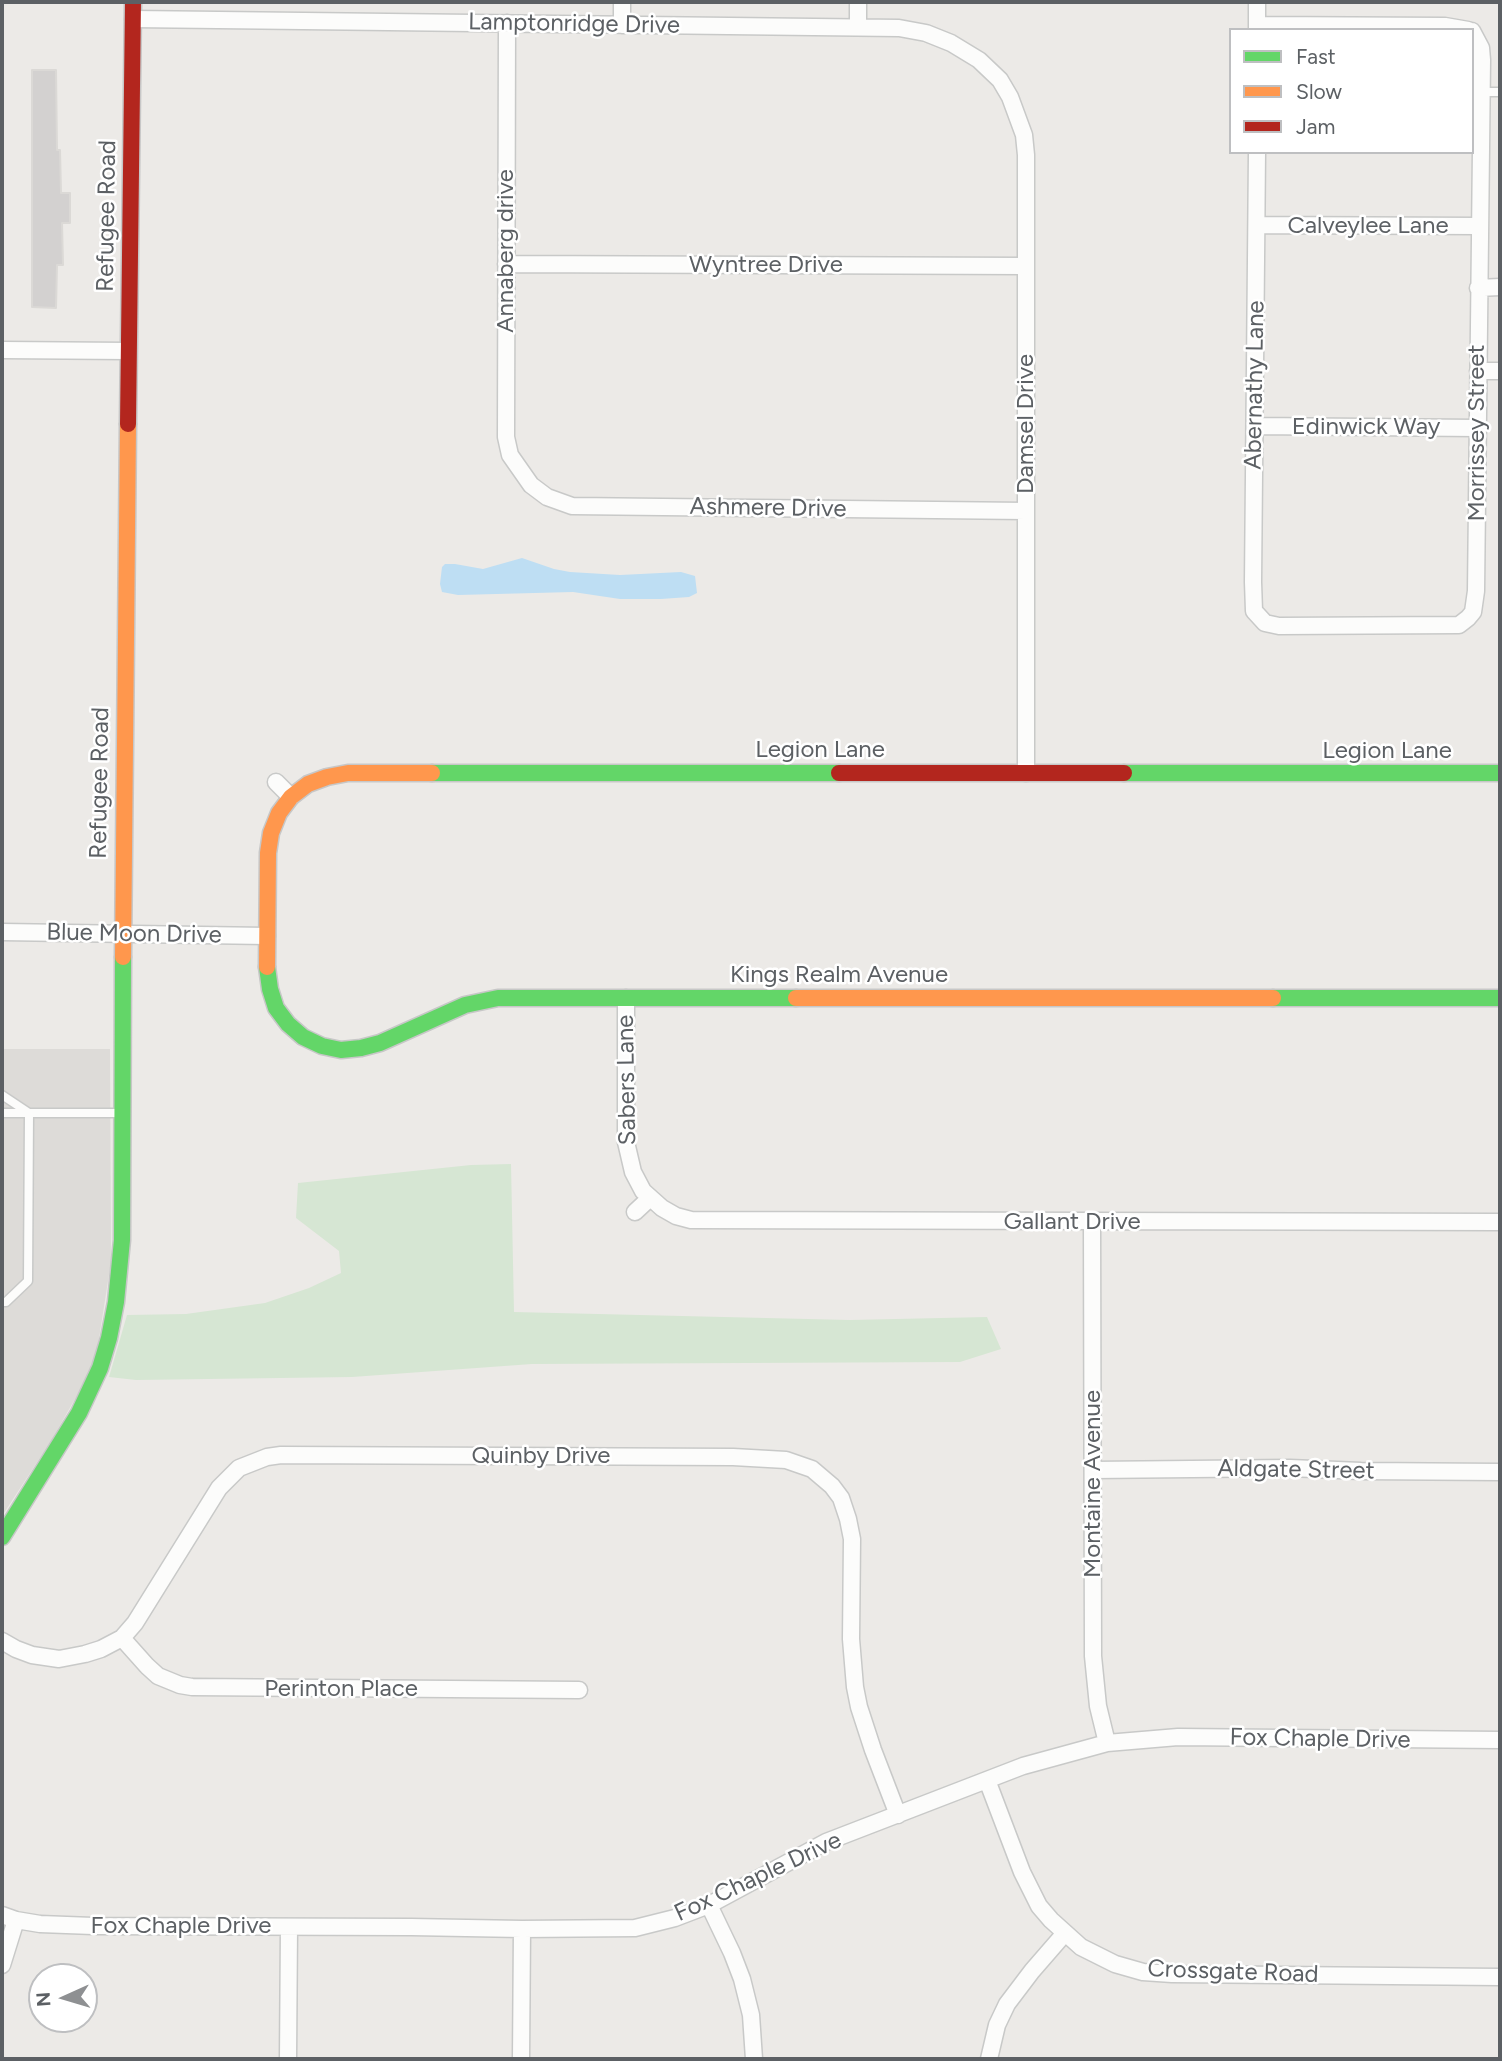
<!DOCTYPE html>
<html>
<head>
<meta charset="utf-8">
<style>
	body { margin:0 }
	#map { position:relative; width:1502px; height:2061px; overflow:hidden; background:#eceae7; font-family:Figtree,sans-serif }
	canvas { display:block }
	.frame { position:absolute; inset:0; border:4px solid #5c6064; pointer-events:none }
	.legend { position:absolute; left:1229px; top:28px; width:245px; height:126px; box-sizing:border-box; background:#fff; border:2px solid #bebfc1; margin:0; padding:9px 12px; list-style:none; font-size:21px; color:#5c6064 }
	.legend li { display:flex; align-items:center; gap:14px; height:35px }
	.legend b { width:35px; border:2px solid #bebfc1 }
	.north { position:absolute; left:28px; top:1963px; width:70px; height:70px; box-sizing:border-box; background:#fff; border:2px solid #bebfc1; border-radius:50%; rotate:266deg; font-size:19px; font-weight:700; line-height:28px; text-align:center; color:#5c6064 }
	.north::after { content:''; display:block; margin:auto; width:24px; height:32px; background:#8e9092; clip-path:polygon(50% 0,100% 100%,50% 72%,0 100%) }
</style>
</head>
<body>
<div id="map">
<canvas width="1502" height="2061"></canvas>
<div class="frame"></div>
<ul class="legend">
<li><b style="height:9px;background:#63d668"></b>Fast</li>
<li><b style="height:9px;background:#ff974d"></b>Slow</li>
<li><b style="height:9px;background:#b3261e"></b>Jam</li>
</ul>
<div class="north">N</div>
</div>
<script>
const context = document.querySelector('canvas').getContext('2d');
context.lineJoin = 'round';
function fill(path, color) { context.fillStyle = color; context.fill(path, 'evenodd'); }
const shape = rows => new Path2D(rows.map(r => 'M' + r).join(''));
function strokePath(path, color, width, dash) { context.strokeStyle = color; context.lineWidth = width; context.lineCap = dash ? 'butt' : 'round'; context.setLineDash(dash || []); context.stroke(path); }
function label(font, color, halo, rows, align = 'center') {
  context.font = font + ' Figtree,sans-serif'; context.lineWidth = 5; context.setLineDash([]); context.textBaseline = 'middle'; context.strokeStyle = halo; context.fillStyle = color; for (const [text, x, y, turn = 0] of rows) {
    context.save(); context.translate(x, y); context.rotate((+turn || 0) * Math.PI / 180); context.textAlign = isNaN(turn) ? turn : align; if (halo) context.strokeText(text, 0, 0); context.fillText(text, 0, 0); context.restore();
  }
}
fill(shape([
	[2,1049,110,1049,111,1262,95,1364,51,1441,2,1516]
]), '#dddbd8');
fill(shape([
	[511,1164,514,1312,850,1320,987,1317,1001,1349,960,1362,532,1364,352,1377,136,1380,109,1377,127,1315,186,1314,265,1303,309,1288,341,1273,339,1251,296,1218,298,1183,471,1165]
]), '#d6e6d3');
fill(shape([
	[522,558,554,569,570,572,620,575,681,572,695,576,697,593,689,597,661,599,620,599,573,592,458,595,442,592,440,584,442,567,445,564,455,564,483,569]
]), '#bedef3');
const building = shape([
	[32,70,56,70,57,150,60,150,61,193,70,193,70,223,62,223,63,265,57,265,56,308,32,307,32,70]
]);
fill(building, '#d3d1d0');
strokePath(building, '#dbd9d6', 2);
const lane = shape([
	[1481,92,1500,92],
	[2,1095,29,1113],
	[2,1113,122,1113],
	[2,1302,6,1302,28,1281,29,1113]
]);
const street = shape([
	[622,2,622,25],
	[1257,2,1257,30],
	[133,19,899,28,926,33,951,43,979,60,1000,80,1010,97,1024,135,1026,155,1026,773],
	[507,23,506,437,510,455,531,485,547,497,572,506,1026,511],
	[1257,25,1445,26,1468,30],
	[858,27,858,2],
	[1257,152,1253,582,1254,611,1265,623,1279,626,1459,625,1468,618,1473,612,1476,591,1482,60,1481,48,1472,31],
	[1257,225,1479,226],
	[506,264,1025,266],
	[1478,288,1500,287],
	[2,350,128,351],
	[1478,371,1500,371],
	[1255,426,1477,428],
	[276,782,291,797],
	[2,932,267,936],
	[626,998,626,1142,633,1172,643,1191,662,1208,676,1216,691,1220,1500,1222],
	[635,1212,650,1198],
	[1092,1222,1093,1656,1098,1706,1107,1743],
	[1093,1470,1290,1468,1361,1471,1500,1472],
	[122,1638,147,1666,158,1676,180,1685,192,1687,579,1690],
	[2,1641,16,1649,32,1655,59,1659,85,1654,101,1649,122,1638,135,1623,219,1488,239,1468,267,1457,281,1455,733,1457,786,1460,812,1469,832,1486,841,1498,848,1519,852,1539,851,1639,855,1687,859,1707,873,1750,898,1815],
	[987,1780,1022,1872,1039,1906,1051,1920,1081,1947,1115,1964,1143,1972,1172,1974,1500,1977],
	[709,1905,732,1953,742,1979,751,2015,754,2059],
	[2,1915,16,1920,40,1924,93,1926,411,1927,522,1929,635,1928,675,1918,709,1905,826,1842,1023,1766,1107,1743,1178,1737,1500,1740],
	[2,1965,16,1920],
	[288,2059,289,1927],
	[521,2059,522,1929],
	[989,2059,997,2025,1007,2004,1032,1971,1065,1933]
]);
const fast = shape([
	[432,773,839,773],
	[1124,773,1500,773],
	[267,967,270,989,276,1008,288,1024,303,1037,322,1046,341,1050,361,1048,380,1043,465,1005,498,998,796,998],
	[1273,998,1500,998],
	[2,1537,79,1413,100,1368,109,1338,116,1302,122,1240,123,957]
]);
const slow = shape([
	[123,957,128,424],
	[267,967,268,853,271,833,279,813,291,797,308,784,327,777,348,773,432,773],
	[796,998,1273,998]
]);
const jam = shape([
	[128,424,133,2],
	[839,773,1124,773]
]);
strokePath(lane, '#c8c9c8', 11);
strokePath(street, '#c8c9c8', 19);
strokePath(fast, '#c7c7c7', 19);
strokePath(slow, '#c7c7c7', 19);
strokePath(jam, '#c7c7c7', 19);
strokePath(lane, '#fcfcfb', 8);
strokePath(street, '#fcfcfb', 16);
strokePath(fast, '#63d668', 16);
strokePath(slow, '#ff974d', 16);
strokePath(jam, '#b3261e', 16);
label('24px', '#5c6064', '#fff', [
	["Lamptonridge Drive",574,24,1],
	["Refugee Road",107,216,-89],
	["Calveylee Lane",1368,226],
	["Annaberg drive",506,251,-90],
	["Wyntree Drive",766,265],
	["Abernathy Lane",1255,385,-89],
	["Damsel Drive",1026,424,-90],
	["Edinwick Way",1366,427],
	["Morrissey Street",1477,433,-90],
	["Ashmere Drive",768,508,1],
	["Legion Lane",820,750],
	["Legion Lane",1387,751],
	["Refugee Road",100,783,-89],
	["Blue Moon Drive",134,934,1],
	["Kings Realm Avenue",839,975],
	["Sabers Lane",627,1080,-91],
	["Gallant Drive",1072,1222],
	["Quinby Drive",541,1456],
	["Aldgate Street",1296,1470,1],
	["Montaine Avenue",1093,1484,-90],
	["Perinton Place",341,1689],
	["Fox Chaple Drive",1320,1739,1],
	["Fox Chaple Drive",758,1877,-25],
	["Fox Chaple Drive",181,1926],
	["Crossgate Road",1233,1972,2]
]);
</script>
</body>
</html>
